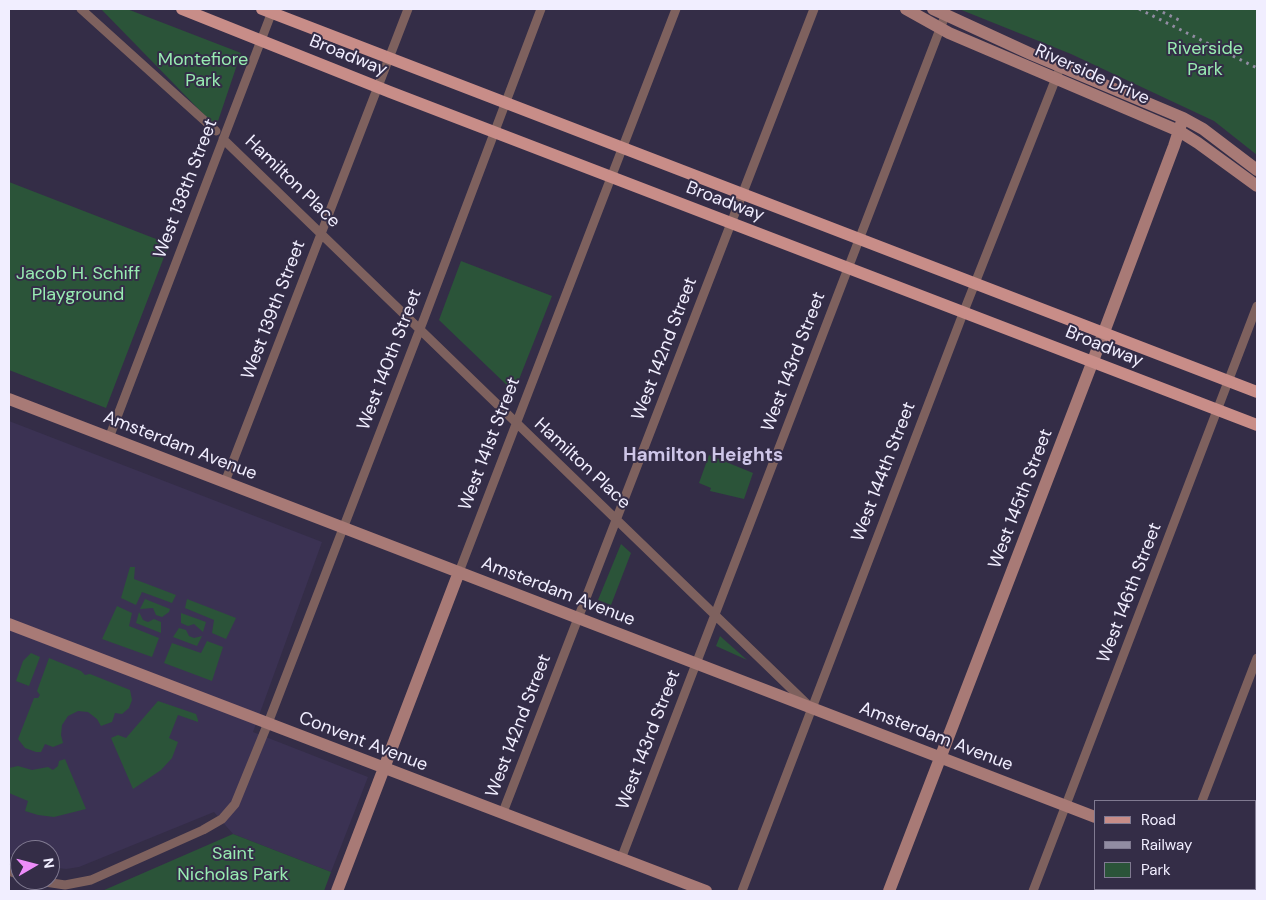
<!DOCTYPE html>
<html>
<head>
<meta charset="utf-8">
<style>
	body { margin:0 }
	#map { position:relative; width:1266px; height:900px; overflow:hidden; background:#342d47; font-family:"DM Sans",sans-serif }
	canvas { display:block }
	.frame { position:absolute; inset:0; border:10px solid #f1eeff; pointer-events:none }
	.legend { position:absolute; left:1094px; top:800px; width:162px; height:90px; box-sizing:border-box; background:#342d47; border:1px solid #807a91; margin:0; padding:6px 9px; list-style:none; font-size:15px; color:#f1eeff }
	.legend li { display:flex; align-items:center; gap:10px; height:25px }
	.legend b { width:25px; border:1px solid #807a91 }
	.north { position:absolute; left:10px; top:840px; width:50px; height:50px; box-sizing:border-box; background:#342d47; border:1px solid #807a91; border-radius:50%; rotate:82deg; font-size:14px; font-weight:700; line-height:20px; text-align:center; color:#f1eeff }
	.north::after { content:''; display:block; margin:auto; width:18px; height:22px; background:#ed8cfa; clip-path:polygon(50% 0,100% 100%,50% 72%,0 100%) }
</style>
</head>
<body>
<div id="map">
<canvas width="1266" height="900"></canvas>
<div class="frame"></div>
<ul class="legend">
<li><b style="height:6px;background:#c88d88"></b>Road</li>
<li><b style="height:6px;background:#918ca2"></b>Railway</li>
<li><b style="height:14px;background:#2b5439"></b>Park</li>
</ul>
<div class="north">N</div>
</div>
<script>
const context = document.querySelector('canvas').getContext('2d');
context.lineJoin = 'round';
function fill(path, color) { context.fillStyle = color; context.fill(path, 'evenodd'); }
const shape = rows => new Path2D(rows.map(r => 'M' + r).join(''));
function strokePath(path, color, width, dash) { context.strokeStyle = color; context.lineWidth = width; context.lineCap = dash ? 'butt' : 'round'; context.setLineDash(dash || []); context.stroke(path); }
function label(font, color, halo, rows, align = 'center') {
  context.font = font + ' "DM Sans",sans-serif'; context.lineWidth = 4; context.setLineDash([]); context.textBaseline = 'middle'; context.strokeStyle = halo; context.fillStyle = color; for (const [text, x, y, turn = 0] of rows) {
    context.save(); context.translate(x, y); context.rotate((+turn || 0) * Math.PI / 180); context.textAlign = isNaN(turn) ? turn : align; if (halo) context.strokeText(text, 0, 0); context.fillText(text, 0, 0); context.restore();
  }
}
fill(shape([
	[9,421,322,542,253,732,368,777,331,872,233,834,214,812,79,867,66,869,50,867,50,850,20,850,20,858,9,854]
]), '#3b3253');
fill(shape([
	[101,9,127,9,241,53,216,127],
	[959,9,1257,9,1257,155,1214,121,1071,54],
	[9,182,169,244,106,408,9,370],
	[461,261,552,296,514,392,439,320],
	[709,455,753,473,744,499,710,491,711,488,699,483],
	[621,544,631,553,611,605,598,600],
	[130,567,135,567,134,579,176,595,172,603,142,592,136,605,121,598],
	[145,599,170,609,169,612,162,617,156,615,153,608,140,609],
	[187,599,236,618,226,639,212,633,214,620,185,608],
	[117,606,132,613,129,626,159,638,152,657,102,639],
	[139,612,143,620,148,622,154,619,161,622,161,633,136,623],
	[181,613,206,622,203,632,194,624,188,626,181,623],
	[179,628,186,630,189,636,194,638,202,636,197,646,173,637],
	[720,636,747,660,716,646],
	[207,641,223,647,212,681,164,663,172,643,201,653],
	[31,653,40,657,29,686,16,681,23,661],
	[49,658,81,671,85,675,90,674,130,690,132,700,129,708,122,714,115,713,112,722,101,726,97,719,88,712,78,711,68,716,62,725,61,735,63,743,53,747,45,744,41,752,36,752,25,748,18,739,34,698,38,698,40,695,37,691],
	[158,701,196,714,198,720,198,722,178,715,169,738,178,742,172,758,161,770,133,789,111,738,118,735,126,738],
	[65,759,86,809,54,817,38,815,25,811,28,801,9,793,9,768,18,766,32,770,48,767,53,770,58,766,59,761],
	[233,834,331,872,324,891,102,891]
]), '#2b5439');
strokePath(shape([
	[81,9,216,131],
	[223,139,807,704],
	[109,438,273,9],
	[225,482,408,9],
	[459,572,676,9],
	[1202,801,1257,658],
	[503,812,814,9],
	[621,859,945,16],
	[9,871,20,875],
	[32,880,65,885,91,880,203,830,222,819,235,804,268,723,425,316,541,9],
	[742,891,964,311,1058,73],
	[1033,891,1257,306],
	[1168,891,1168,889]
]), '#7e615e', 9);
strokePath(shape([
	[906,9,949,33,1179,131,1198,143,1257,186],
	[933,9,1031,54,1183,118,1203,129,1257,170],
	[9,399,1095,817],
	[9,624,706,891],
	[1255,878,1257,879],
	[337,891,459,572],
	[889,891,1104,332,1174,146,1183,118]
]), '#a87a76', 12);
strokePath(shape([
	[182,9,390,92,1257,425],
	[262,9,1257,392]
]), '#c88d88', 12);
strokePath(shape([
	[1139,9,1257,68],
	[1156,9,1179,20]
]), '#918ca2', 3, [2.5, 5]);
label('18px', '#98ecb2', '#342d47', [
	["Riverside",1205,49],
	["Park",1205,70],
	["Montefiore",203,60],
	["Park",203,81],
	["Jacob H. Schiff",78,274],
	["Playground",78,295],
	["Saint",233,854],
	["Nicholas Park",233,875]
]);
label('18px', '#f1eeff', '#342d47', [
	["Broadway",348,56,22],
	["Riverside Drive",1092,75,24],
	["Hamilton Place",292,182,44],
	["West 138th Street",186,189,-69],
	["Broadway",725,202,21],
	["West 139th Street",274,310,-69],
	["Broadway",1104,347,22],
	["West 142nd Street",665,349,-69],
	["West 140th Street",390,360,-69],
	["West 143rd Street",794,362,-69],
	["West 141st Street",490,444,-69],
	["Amsterdam Avenue",180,446,21],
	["Hamilton Place",582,464,43],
	["West 144th Street",884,472,-69],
	["West 145th Street",1021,499,-69],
	["Amsterdam Avenue",558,592,21],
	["West 146th Street",1130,593,-69],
	["West 142nd Street",519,726,-69],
	["Amsterdam Avenue",936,737,21],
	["West 143rd Street",649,740,-69],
	["Convent Avenue",363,742,21]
]);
label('bold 19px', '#cec6e8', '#342d47', [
	["Hamilton Heights",703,456]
]);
</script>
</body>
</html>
